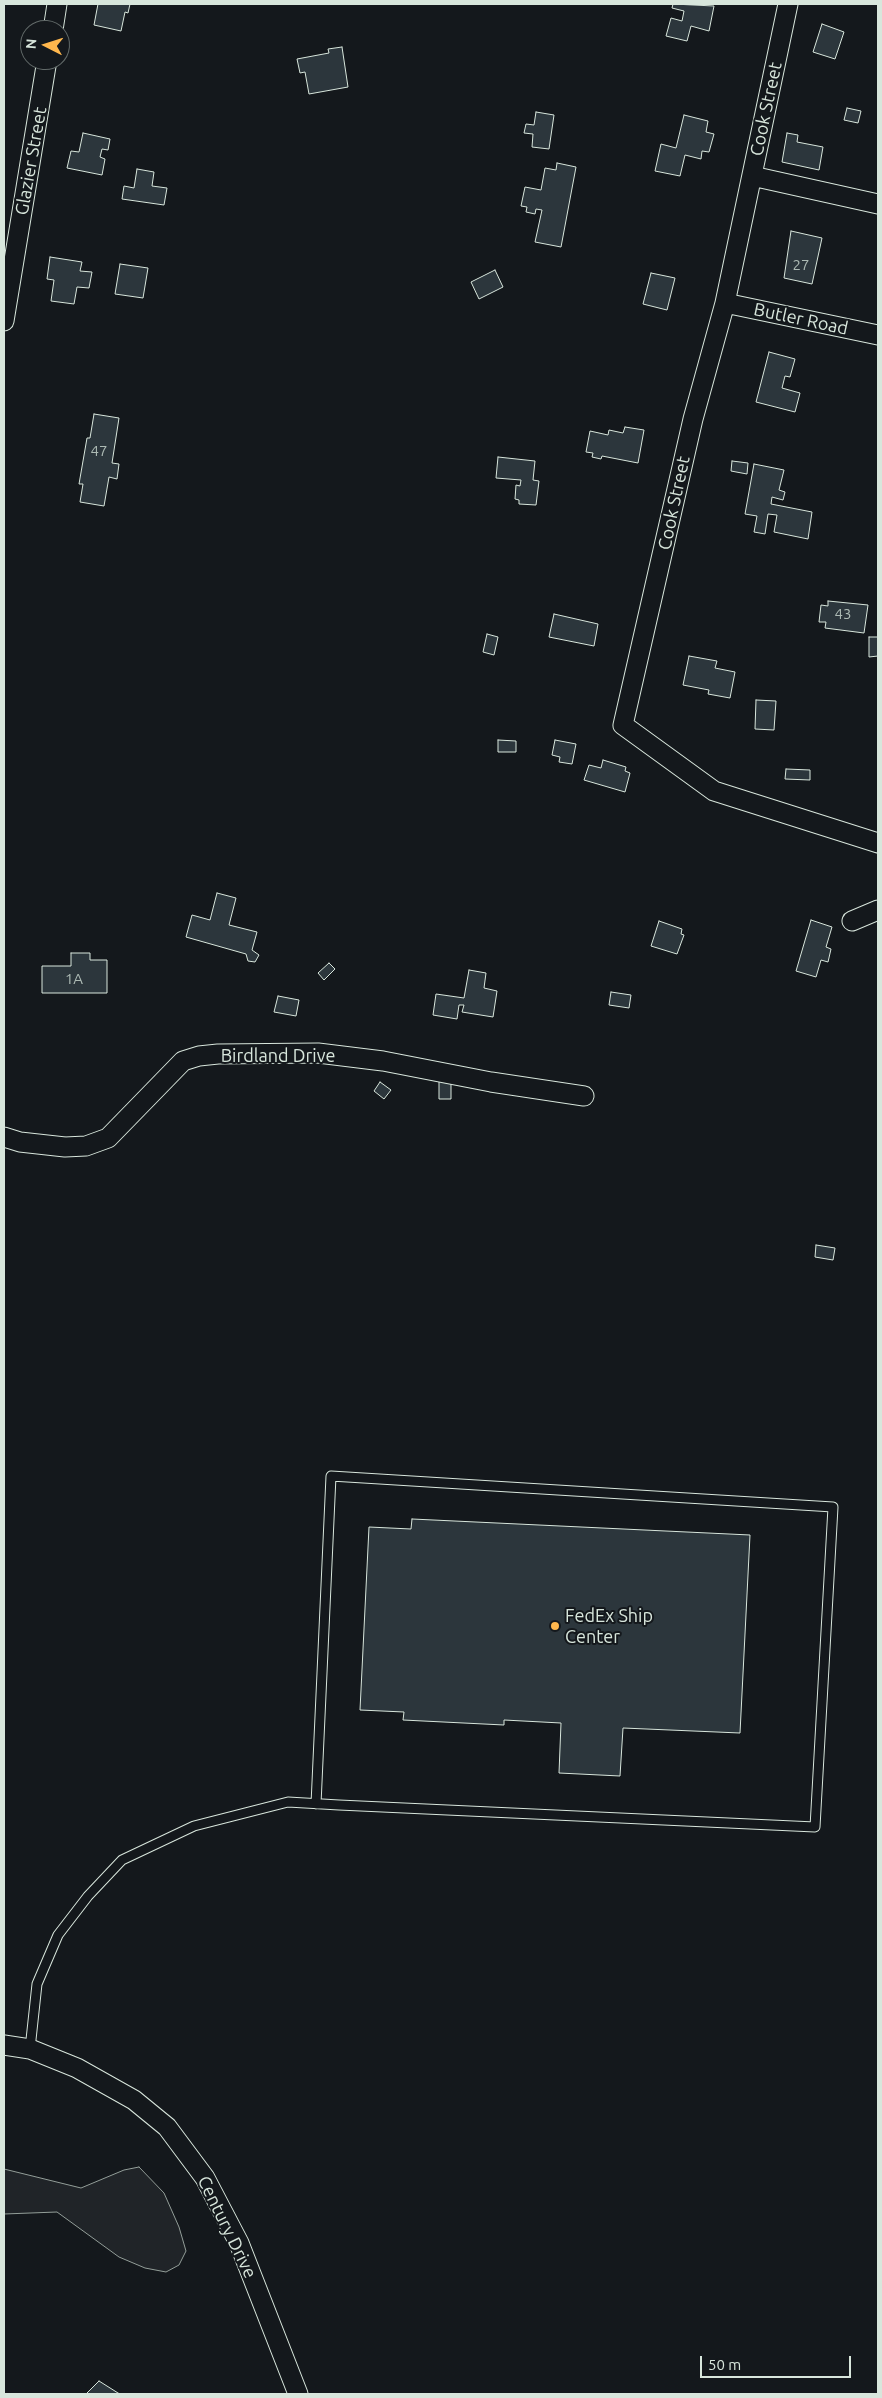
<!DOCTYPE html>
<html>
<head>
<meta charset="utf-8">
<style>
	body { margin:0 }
	#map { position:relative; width:882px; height:2398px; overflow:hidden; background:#14181c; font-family:Ubuntu,sans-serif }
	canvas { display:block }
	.frame { position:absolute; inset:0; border:5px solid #d8e6dc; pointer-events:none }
	.north { position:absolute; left:20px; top:20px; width:50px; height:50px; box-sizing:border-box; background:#14181c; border:1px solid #626a69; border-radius:50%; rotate:275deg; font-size:14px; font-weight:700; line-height:20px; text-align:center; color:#d8e6dc }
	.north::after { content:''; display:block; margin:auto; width:18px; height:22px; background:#ffb74d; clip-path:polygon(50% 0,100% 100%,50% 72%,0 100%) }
	.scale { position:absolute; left:700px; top:2356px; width:151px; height:22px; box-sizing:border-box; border:2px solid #d8e6dc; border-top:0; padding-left:6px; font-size:15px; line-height:18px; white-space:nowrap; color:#d8e6dc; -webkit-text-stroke:4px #14181c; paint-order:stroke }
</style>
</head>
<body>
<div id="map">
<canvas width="882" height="2398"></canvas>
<div class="frame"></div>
<div class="north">N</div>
<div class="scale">50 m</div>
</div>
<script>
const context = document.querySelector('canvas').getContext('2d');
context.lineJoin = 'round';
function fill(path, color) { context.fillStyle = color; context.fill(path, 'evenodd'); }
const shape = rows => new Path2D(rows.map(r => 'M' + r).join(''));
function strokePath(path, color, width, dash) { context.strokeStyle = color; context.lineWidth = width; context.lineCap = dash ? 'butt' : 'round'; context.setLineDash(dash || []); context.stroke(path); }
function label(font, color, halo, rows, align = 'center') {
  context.font = font + ' Ubuntu,sans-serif'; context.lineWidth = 4; context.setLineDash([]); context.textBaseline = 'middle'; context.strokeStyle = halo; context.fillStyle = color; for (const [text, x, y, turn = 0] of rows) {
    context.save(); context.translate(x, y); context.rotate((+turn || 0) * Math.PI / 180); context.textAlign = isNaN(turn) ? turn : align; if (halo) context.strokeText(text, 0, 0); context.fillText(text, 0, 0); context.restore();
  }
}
const green = shape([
	[139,2167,164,2193,179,2227,186,2251,179,2265,166,2272,145,2268,119,2257,57,2212,4,2214,4,2169,81,2188,124,2170,139,2167]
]);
fill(green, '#202428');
strokePath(green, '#939e99', 1);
const building = shape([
	[98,4,130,4,128,13,125,12,121,31,94,25,98,4],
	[673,4,714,6,709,31,691,26,687,41,666,36,671,18,682,21,684,11,672,8,673,4],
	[822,24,844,32,835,59,813,52,822,24],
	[342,47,348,87,309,94,305,72,300,73,297,59,329,53,328,49,342,47],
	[847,108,861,111,858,123,844,120,847,108],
	[536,112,554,115,549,149,532,147,533,134,524,133,526,124,534,125,536,112],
	[684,115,708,121,706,132,714,134,709,152,702,151,701,159,685,155,680,176,655,171,661,144,676,148,684,115],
	[83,133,110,139,108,150,102,149,100,157,105,159,102,175,67,168,71,151,79,152,83,133],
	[787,133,798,135,797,142,823,147,819,170,782,162,787,133],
	[557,163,576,167,561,247,535,242,542,210,536,209,535,214,526,212,527,207,521,206,525,187,541,190,545,168,556,170,557,163],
	[137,169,154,172,152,186,167,188,164,205,122,199,124,186,134,188,137,169],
	[791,231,822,238,812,284,784,278,791,231],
	[50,257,82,262,80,271,92,272,89,288,77,287,74,304,51,301,54,280,47,279,50,257],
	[120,264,148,268,143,298,115,294,120,264],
	[495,270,503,287,479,299,471,282,495,270],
	[651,273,675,278,667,310,643,304,651,273],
	[769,352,795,359,790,377,785,376,782,388,800,393,795,412,756,402,769,352],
	[94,414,119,418,112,463,119,464,117,479,109,477,104,506,80,502,83,484,79,484,87,438,90,438,94,414],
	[625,427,644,430,638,463,602,456,601,459,592,457,593,453,586,452,590,431,608,435,609,430,623,433,625,427],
	[498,457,535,461,533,480,539,481,536,505,519,504,519,500,515,499,516,485,520,486,521,480,496,478,498,457],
	[732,461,748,463,747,474,731,471,732,461],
	[754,464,784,470,779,490,785,492,783,500,772,497,771,504,812,512,808,539,774,532,777,515,768,514,765,534,754,532,757,516,745,514,754,464],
	[828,601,868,605,864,633,825,628,826,622,819,622,821,605,828,606,828,601],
	[554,614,598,624,594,646,549,637,554,614],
	[487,634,498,637,494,655,483,652,487,634],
	[869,637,878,637,878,656,869,657,869,637],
	[689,656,717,661,715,668,735,672,730,698,708,694,709,690,683,685,689,656],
	[756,700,776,701,774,730,755,729,756,700],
	[498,740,516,741,516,752,498,752,498,740],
	[555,740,576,744,572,764,559,762,560,757,552,755,555,740],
	[603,760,626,767,625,771,630,773,625,792,584,780,589,765,601,768,603,760],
	[786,769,810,770,810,780,785,779,786,769],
	[217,893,236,898,229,925,257,932,252,950,259,955,255,962,248,961,246,954,186,937,192,915,210,920,217,893],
	[811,920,832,927,826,947,831,949,828,962,821,960,816,977,796,971,811,920],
	[659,921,682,929,681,934,684,935,677,954,651,946,659,921],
	[71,953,90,953,90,960,107,960,107,993,42,993,42,966,71,966,71,953],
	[329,963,335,969,324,980,318,973,329,963],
	[469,970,486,973,484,988,497,991,493,1017,462,1012,464,1005,459,1005,457,1019,433,1015,436,994,464,998,469,970],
	[611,992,631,995,629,1008,609,1005,611,992],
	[278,996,299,1000,296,1016,274,1012,278,996],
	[439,1077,451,1077,451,1099,439,1099,439,1077],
	[380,1082,391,1090,384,1099,374,1091,380,1082],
	[816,1245,835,1248,833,1260,815,1257,816,1245],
	[412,1519,750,1535,740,1733,623,1728,620,1776,559,1773,561,1723,504,1720,504,1725,403,1720,404,1712,360,1710,369,1527,411,1529,412,1519],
	[99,2381,118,2393,120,2394,86,2394,99,2381]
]);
fill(building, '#2c363c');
strokePath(building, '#d8e6dc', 1);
const lane = shape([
	[30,2049,37,1984,58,1935,88,1896,122,1860,194,1826,288,1802,339,1805,815,1827,833,1507,331,1476,316,1804]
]);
const street = shape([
	[788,4,725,303,693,419,623,725,714,791,878,843],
	[53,30,57,4],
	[752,176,878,204],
	[725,303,878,335],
	[4,321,47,60],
	[852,921,878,910],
	[4,1137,20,1142,65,1147,86,1146,108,1138,183,1061,199,1056,218,1054,318,1053,383,1061,491,1082,584,1096],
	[4,2045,30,2049,77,2068,134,2100,167,2127,205,2178,239,2243,298,2394]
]);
strokePath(lane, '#d8e6dc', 11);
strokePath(street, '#d8e6dc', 21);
strokePath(lane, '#14181c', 9);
strokePath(street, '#14181c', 19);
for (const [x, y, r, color] of [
	[555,1626,5,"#ffb74d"]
]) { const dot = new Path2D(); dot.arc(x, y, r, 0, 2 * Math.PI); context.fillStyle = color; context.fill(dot); strokePath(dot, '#14181c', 2); }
label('15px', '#adbab4', null, [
	["27",801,265],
	["47",99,451],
	["43",843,614],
	["1A",74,979]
]);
label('18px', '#d8e6dc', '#14181c', [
	["Cook Street",766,109,-78],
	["Glazier Street",31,161,-80],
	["Butler Road",801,319,12],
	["Cook Street",674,503,-78],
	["Birdland Drive",278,1056],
	["Century Drive",227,2227,64]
]);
label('18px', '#d8e6dc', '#14181c', [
	["FedEx Ship",565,1616],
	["Center",565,1637]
], 'left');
</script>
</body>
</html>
